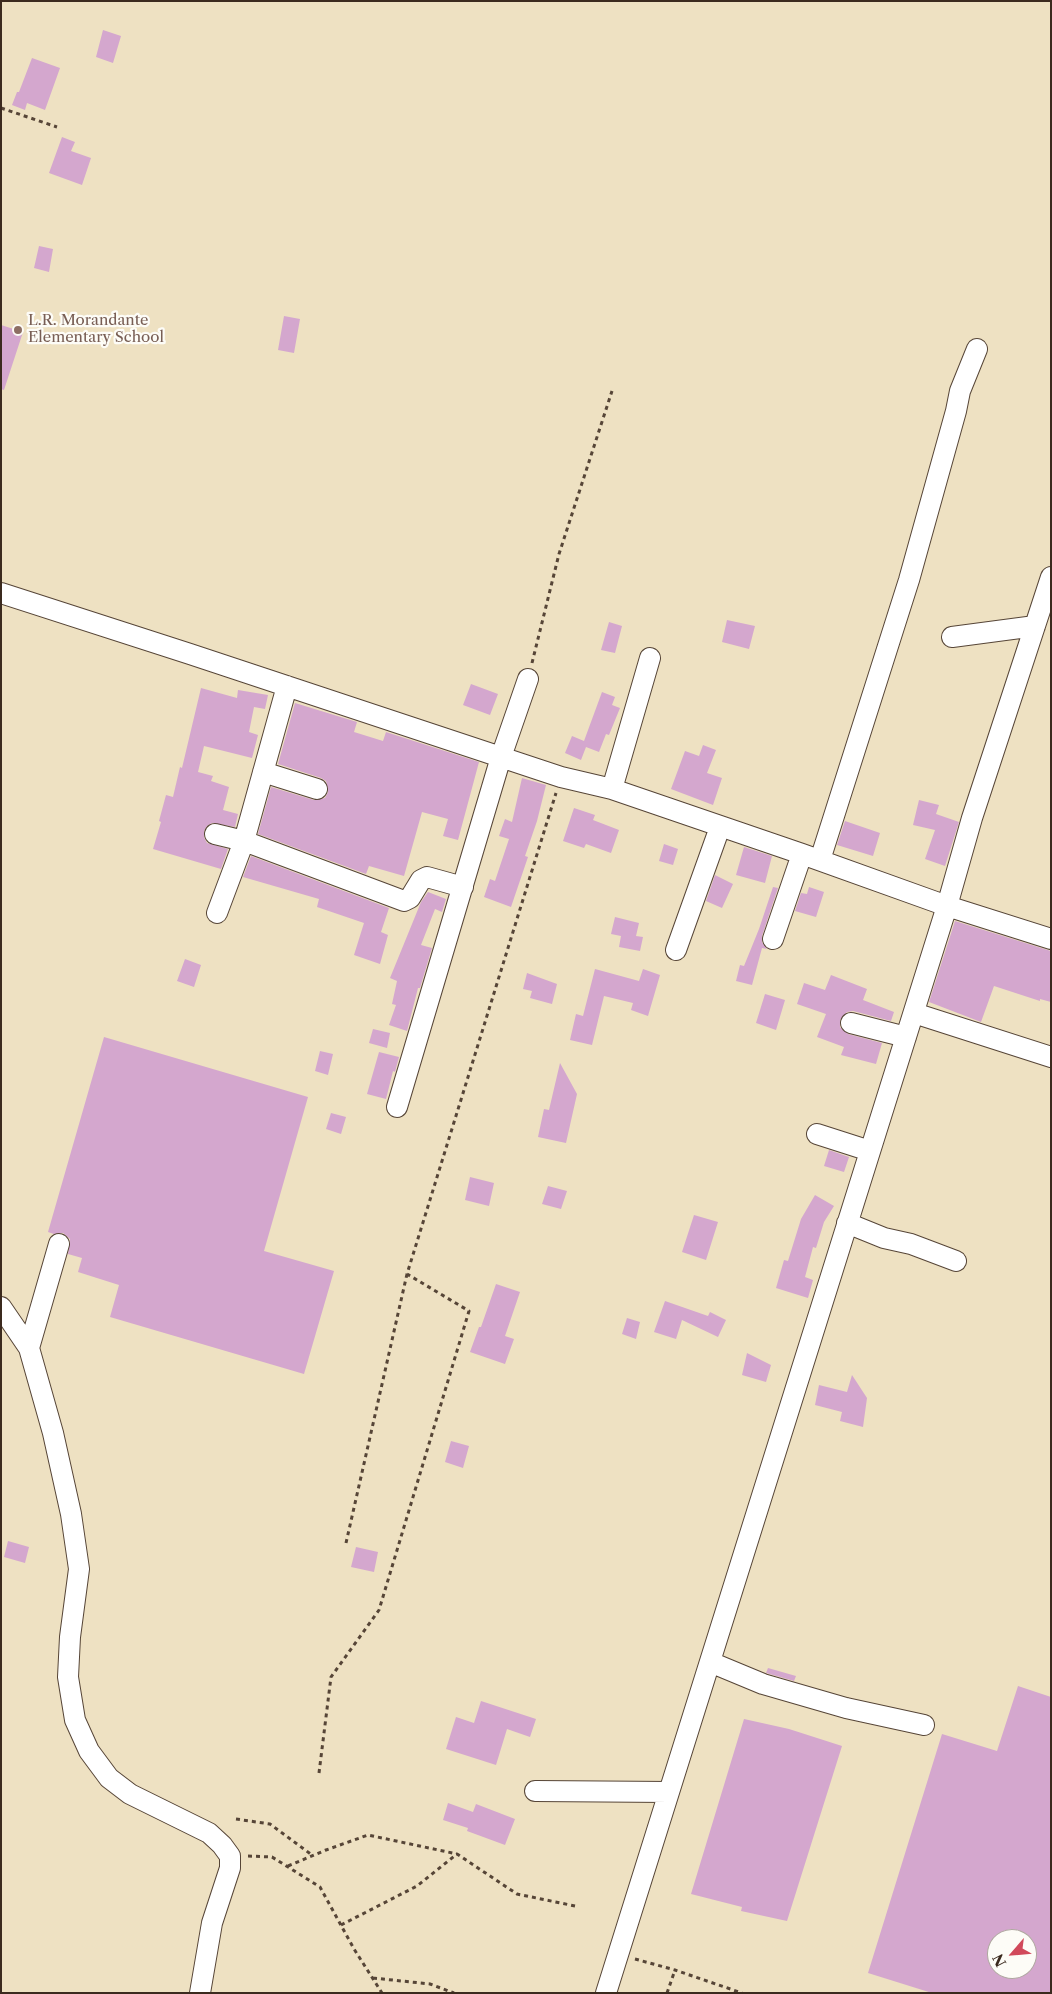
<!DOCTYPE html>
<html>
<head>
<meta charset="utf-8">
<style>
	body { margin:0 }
	#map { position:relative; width:1052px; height:1994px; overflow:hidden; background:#eee1c2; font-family:"Libre Caslon Text",serif }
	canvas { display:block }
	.frame { position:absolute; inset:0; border:2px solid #3b2a1e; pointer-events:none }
	.north { position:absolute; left:987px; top:1929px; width:50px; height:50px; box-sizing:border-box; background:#fdfcf7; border:1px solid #afa8a0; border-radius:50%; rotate:243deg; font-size:14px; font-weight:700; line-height:20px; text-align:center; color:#3b2a1e }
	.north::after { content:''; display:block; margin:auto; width:18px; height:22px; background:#d1495b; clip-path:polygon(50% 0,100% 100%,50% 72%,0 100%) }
</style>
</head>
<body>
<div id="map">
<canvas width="1052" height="1994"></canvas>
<div class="frame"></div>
<div class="north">N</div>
</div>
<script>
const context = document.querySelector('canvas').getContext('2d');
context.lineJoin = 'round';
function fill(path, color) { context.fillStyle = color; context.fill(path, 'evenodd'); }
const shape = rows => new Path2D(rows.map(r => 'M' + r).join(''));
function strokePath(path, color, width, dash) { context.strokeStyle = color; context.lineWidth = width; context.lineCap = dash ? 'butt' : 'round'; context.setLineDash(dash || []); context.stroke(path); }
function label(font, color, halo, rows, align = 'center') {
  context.font = font + ' "Libre Caslon Text",serif'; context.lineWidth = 4.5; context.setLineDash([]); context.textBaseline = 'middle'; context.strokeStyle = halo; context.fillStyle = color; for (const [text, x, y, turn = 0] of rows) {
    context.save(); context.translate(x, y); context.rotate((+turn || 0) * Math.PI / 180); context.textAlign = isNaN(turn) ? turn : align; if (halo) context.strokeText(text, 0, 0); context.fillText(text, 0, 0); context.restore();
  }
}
fill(shape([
	[103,30,121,36,113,63,96,57],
	[32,58,60,68,45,110,27,103,25,110,12,105,17,92,19,92],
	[62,137,75,142,71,151,91,158,82,185,49,173],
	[39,246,53,249,49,272,34,268],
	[284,316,300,319,294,353,278,350],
	[1,325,23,332,4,390,1,389],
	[727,620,755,626,749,649,722,642],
	[609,622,622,626,615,653,601,650],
	[471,684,498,694,490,715,463,705],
	[201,688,237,698,238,690,268,695,265,709,254,707,249,732,258,735,252,758,204,746,198,772,213,776,211,781,229,787,223,810,238,814,235,827,212,823,207,826,204,831,204,837,207,843,228,849,221,869,153,849,161,822,159,821,166,795,173,797,180,767,182,768],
	[602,692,615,697,612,705,620,708,609,735,606,734,599,752,586,747,581,760,565,753,572,736,584,741],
	[295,703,357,722,354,732,383,741,386,732,479,762,458,840,443,836,448,819,422,812,404,876,369,866,366,874,258,834,271,787,314,800,325,798,328,792,326,781,321,778,278,764],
	[703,745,716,750,707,773,722,778,713,805,671,789,685,751,699,756],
	[522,778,546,785,537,821,525,856,528,857,511,907,484,897,490,879,495,881,509,839,499,836,505,819,512,822],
	[919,800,939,805,936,814,959,822,945,866,925,859,935,830,913,825],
	[574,808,595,815,593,820,619,830,611,853,586,844,584,848,563,841],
	[845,821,880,833,873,856,837,845],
	[664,844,678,849,673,865,659,861],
	[744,847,772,856,765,883,736,875],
	[251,856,389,908,381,932,388,935,380,964,354,955,364,923,317,907,319,899,243,877],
	[715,875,733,884,722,908,706,901],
	[773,887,778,888,762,936,762,942,767,949,762,948,752,985,736,981,740,965,744,966,759,929],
	[809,887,824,892,816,917,795,911,801,893,807,894],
	[428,892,446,899,442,912,435,909,421,945,432,948,420,988,418,988,407,1031,389,1025,396,1005,392,1004,397,981,390,978,421,902],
	[615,917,639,923,636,936,643,937,640,951,619,947,621,936,611,934],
	[955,921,1051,951,1051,1002,1040,999,1040,1001,994,986,981,1022,929,1002],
	[185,959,201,965,194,987,177,981],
	[595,969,639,981,643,969,660,975,648,1016,631,1010,633,1003,604,996,592,1045,570,1040,576,1014,583,1016],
	[527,973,557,984,552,1004,530,998,532,991,523,989],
	[831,975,867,989,863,1000,894,1012,891,1021,853,1011,847,1012,840,1020,840,1027,848,1034,882,1043,876,1064,841,1055,844,1047,817,1037,826,1014,797,1004,804,983,825,990],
	[765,994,785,1000,776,1030,756,1023],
	[373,1029,390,1033,387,1048,369,1043],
	[104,1037,308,1097,264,1251,334,1271,304,1374,110,1317,119,1285,78,1272,82,1258,68,1254,70,1239,63,1233,54,1234,48,1232],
	[320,1051,333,1054,328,1075,315,1071],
	[379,1052,399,1057,395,1072,393,1071,386,1099,367,1094],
	[560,1063,577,1094,566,1143,538,1137,544,1109,549,1110],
	[331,1113,346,1117,341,1134,326,1129],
	[829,1150,849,1157,844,1172,824,1166],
	[470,1177,494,1183,489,1206,465,1200],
	[548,1186,567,1191,561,1209,542,1204],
	[815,1195,834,1206,824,1222,816,1248,813,1247,805,1277,813,1280,808,1298,776,1288,784,1260,788,1261,801,1219],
	[694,1215,718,1222,706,1260,682,1252],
	[496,1284,520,1292,505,1336,514,1339,505,1364,470,1352,479,1327,481,1327],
	[665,1301,708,1316,710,1312,726,1320,718,1337,682,1320,676,1339,654,1332],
	[627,1318,640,1322,636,1339,622,1334],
	[747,1353,771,1365,766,1382,742,1375],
	[852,1375,867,1398,863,1427,840,1421,842,1412,815,1405,819,1385,847,1392],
	[451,1441,469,1446,463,1468,445,1462],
	[8,1541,29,1547,25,1563,4,1557],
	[356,1547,378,1552,374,1572,351,1567],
	[768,1668,796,1676,794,1681,766,1673],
	[1018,1686,1051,1697,1051,1993,932,1993,868,1973,942,1734,997,1751],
	[997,1939,1027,1939,1027,1969,997,1969],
	[481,1701,536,1719,530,1737,507,1729,496,1765,446,1749,456,1717,474,1723],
	[744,1719,789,1729,842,1746,787,1921,741,1911,742,1907,691,1894],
	[448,1803,473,1812,476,1804,515,1819,505,1845,467,1831,468,1828,443,1820]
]), '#d4a7ce');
const minor = shape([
	[1,593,190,654,561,777,612,789,802,854,947,906,1051,939],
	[952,637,1035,626],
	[263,772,317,789],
	[612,789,650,658],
	[215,834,244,841,404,901,410,898,421,880,427,877,463,887],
	[820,860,909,580,956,411,960,391,977,349],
	[217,913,244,841,287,686],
	[773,939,802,854],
	[676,950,720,827],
	[914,1013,1051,1057],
	[851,1023,906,1037],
	[397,1107,501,757,528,679],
	[817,1134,870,1151],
	[847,1223,884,1238,911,1244,956,1261],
	[1,1307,29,1348,53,1433,71,1514,79,1569,70,1637,68,1677,75,1720,89,1751,109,1778,130,1794,209,1833,222,1845,230,1856,230,1868,212,1923,200,1993],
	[29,1348,59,1244],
	[710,1662,763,1684,846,1708,924,1725],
	[535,1791,669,1792],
	[606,1993,947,906,972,818,1051,577]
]);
strokePath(minor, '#564537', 22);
strokePath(shape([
	[1,108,57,127],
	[532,663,559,554,612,391],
	[346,1543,407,1274],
	[319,1773,331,1677,379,1610,469,1311,407,1274,556,793],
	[236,1819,270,1824,312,1855],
	[248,1856,272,1857,320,1887,354,1949,382,1993],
	[288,1866,326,1850,368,1835,457,1854],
	[341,1925,417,1886,457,1854,517,1894,575,1906],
	[635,1959,675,1970,742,1993],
	[373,1978,430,1984,454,1993],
	[667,1993,675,1970]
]), '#564537', 3, [4, 4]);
strokePath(minor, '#fff', 20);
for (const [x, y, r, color] of [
	[18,330,5,"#8d6e63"]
]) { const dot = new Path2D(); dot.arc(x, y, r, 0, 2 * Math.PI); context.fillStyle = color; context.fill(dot); strokePath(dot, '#fdfcf7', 2); }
label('15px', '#785e54', '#fdfcf7', [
	["L.R. Morandante",28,321],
	["Elementary School",28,338]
], 'left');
</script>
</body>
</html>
